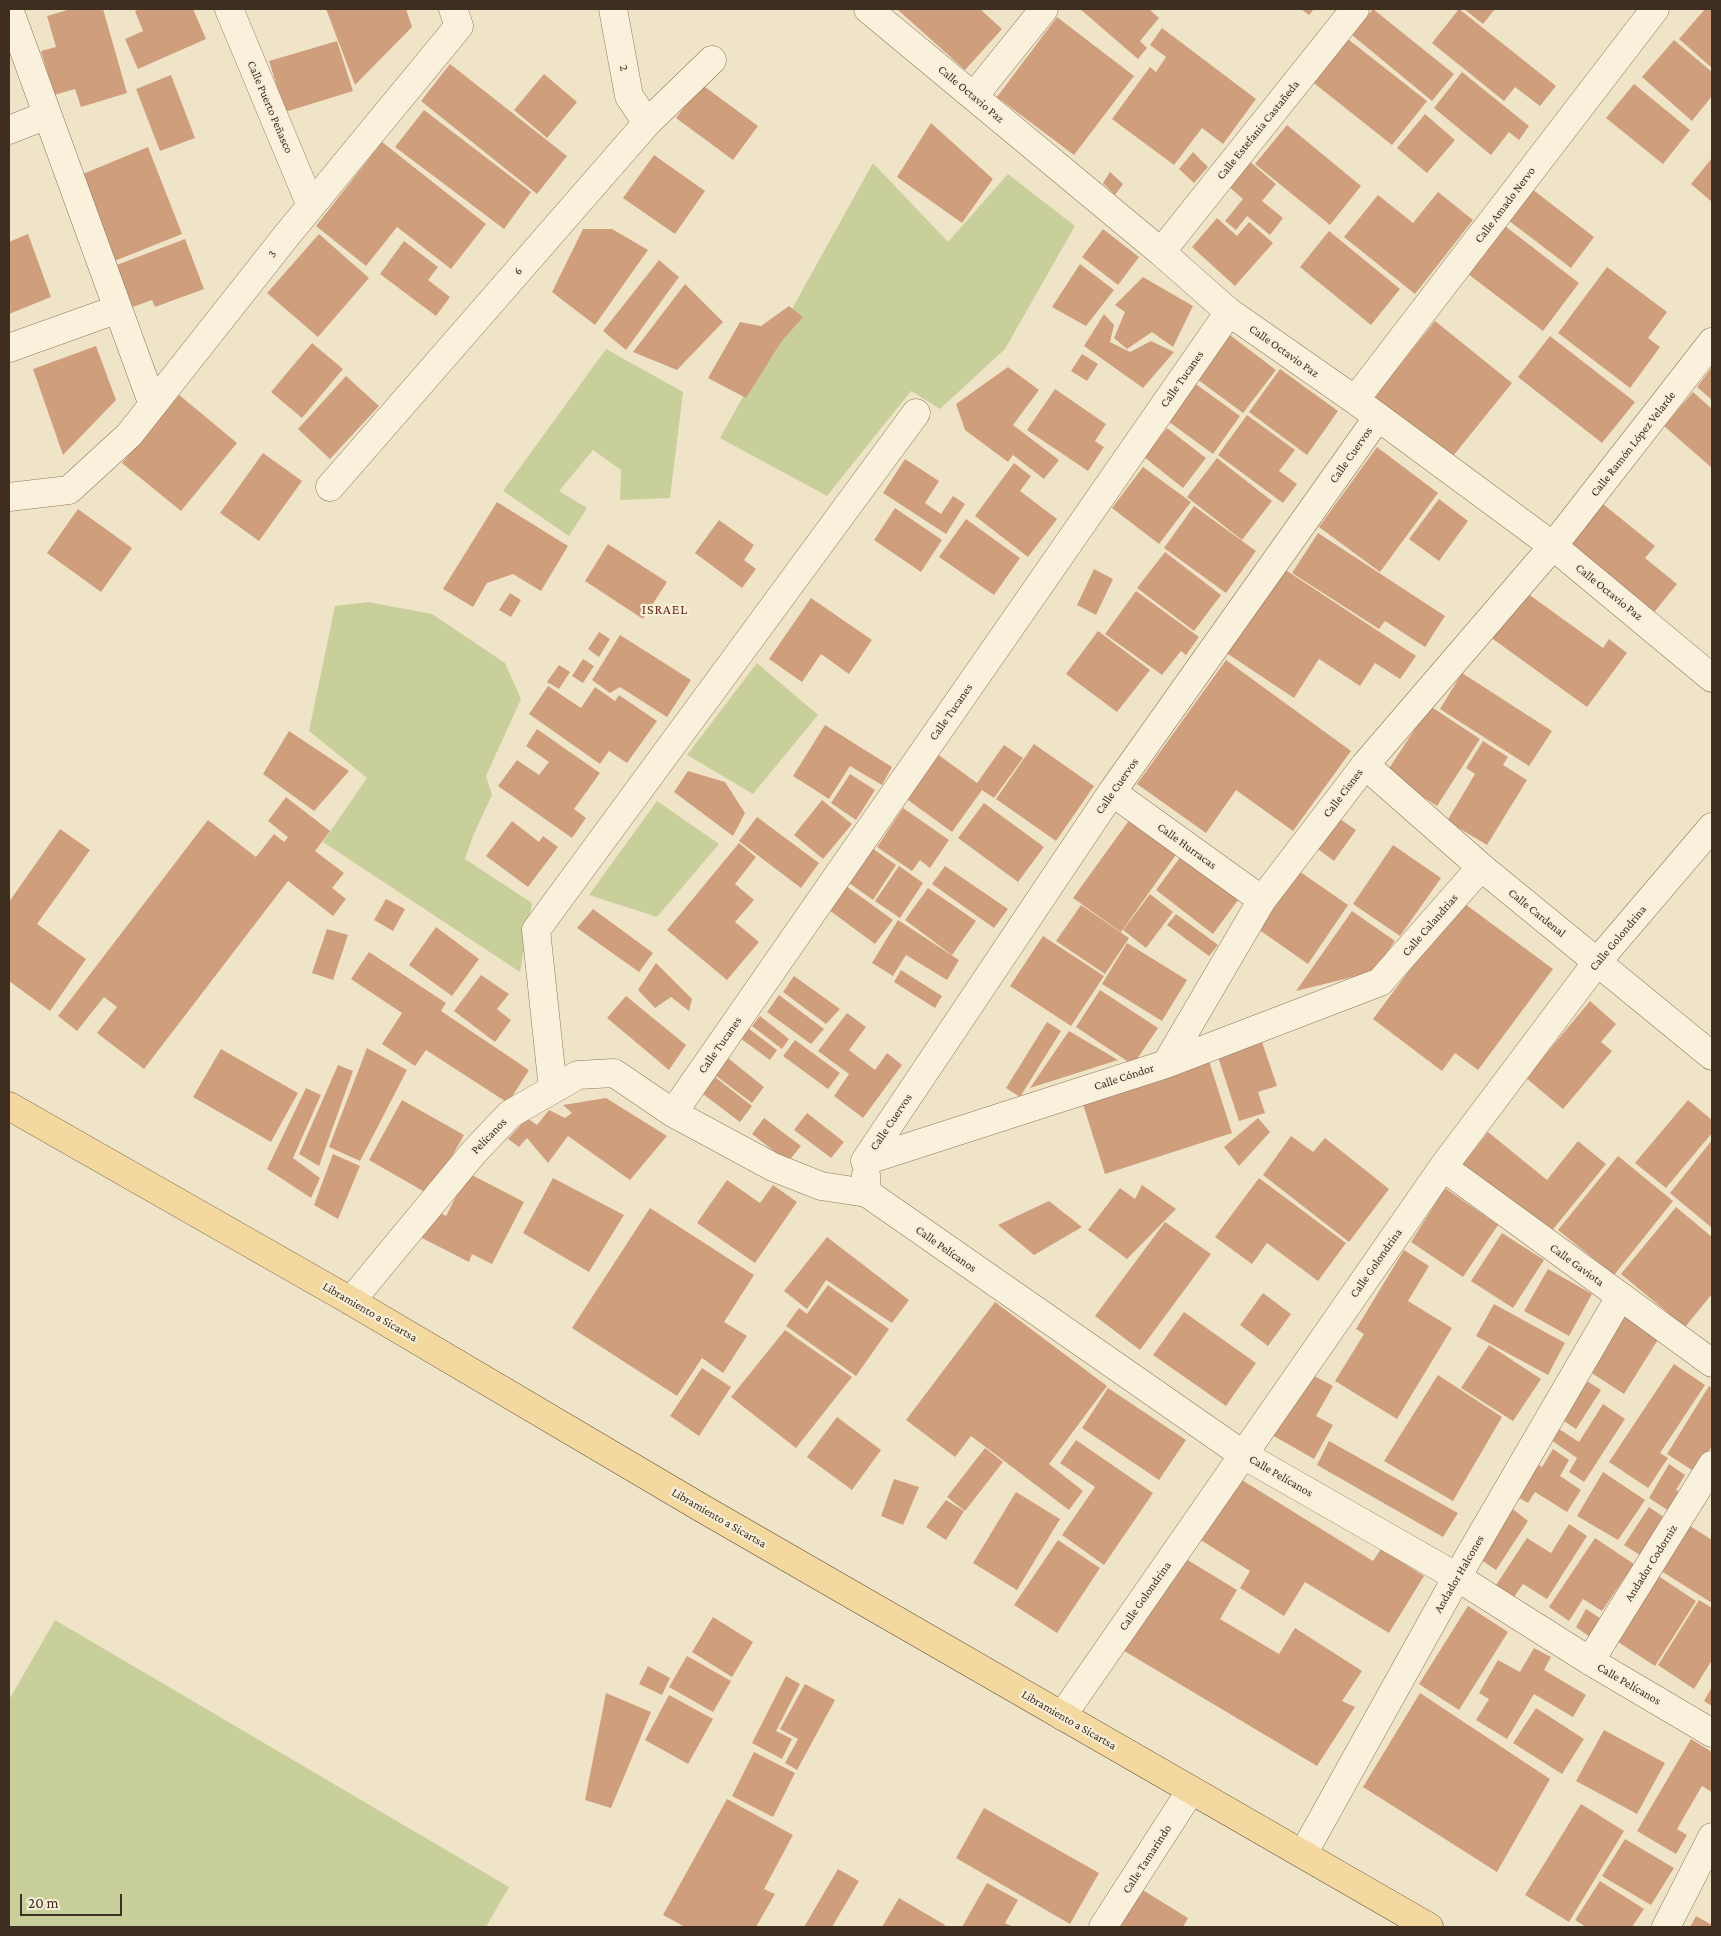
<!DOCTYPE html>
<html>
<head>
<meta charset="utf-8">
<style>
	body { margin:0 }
	#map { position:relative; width:1721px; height:1936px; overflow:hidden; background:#f0e4c8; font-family:"Crimson Pro",serif }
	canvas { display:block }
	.frame { position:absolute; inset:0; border:10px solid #3d2e20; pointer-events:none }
	.scale { position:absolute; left:20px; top:1894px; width:102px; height:22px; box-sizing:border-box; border:2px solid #3d2e20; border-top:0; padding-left:6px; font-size:15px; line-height:18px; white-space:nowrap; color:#3d2e20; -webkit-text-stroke:4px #f7eed8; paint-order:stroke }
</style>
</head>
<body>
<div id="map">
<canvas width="1721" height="1936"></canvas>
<div class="frame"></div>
<div class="scale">20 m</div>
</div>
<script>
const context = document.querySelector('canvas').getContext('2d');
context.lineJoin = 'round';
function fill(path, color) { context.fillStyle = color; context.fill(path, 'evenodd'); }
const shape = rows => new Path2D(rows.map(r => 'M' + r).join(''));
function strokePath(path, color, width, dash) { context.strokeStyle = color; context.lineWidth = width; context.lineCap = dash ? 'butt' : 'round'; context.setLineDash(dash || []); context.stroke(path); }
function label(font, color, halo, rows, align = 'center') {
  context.font = font + ' "Crimson Pro",serif'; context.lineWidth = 4.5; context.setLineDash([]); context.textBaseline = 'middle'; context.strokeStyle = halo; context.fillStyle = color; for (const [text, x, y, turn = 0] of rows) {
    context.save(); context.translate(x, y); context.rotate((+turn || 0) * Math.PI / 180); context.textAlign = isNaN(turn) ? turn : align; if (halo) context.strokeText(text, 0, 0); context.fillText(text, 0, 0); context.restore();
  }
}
fill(shape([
	[873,163,948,242,1008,174,1075,226,1005,349,940,409,911,391,827,496,720,438],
	[606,349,683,392,670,498,620,500,621,470,593,450,559,491,587,508,569,536,503,491],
	[368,602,432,614,505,663,521,699,486,776,492,795,473,836,465,859,532,903,520,972,323,842,367,778,309,731,335,606],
	[757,663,818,715,753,794,687,755],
	[657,801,719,844,657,917,589,895],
	[55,1620,509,1887,486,1927,9,1927,9,1700]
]), '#c9cf9b');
fill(shape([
	[71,9,103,9,127,93,81,107,75,89,54,95,41,51,56,47,47,16],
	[140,9,193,9,206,39,138,69,125,39,143,31,135,11],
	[326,9,406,9,412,27,355,85],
	[897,9,980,9,1002,29,965,70],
	[1080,9,1149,9,1159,18,1140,41,1147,48,1138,59],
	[1301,9,1314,9,1309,15],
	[1373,9,1454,74,1432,101,1352,35],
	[1459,9,1556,86,1540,106,1515,87,1504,101,1432,43],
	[1464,9,1495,9,1483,24],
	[1705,9,1712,9,1712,68,1679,39],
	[1057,17,1134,76,1074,155,997,97],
	[1162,28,1256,99,1223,144,1202,128,1174,165,1112,119,1150,67,1156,72,1166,57,1150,45],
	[1344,36,1427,101,1392,145,1310,80],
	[1674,40,1712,72,1712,96,1692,121,1642,77],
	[337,41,353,91,285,112,269,61],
	[450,64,567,156,537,194,421,101],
	[1462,72,1529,126,1519,140,1509,132,1491,155,1434,108],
	[544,74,577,102,547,138,514,110],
	[171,75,195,138,160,151,136,89],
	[701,84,758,126,733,160,676,118],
	[1634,84,1690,130,1663,164,1606,118],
	[424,110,531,192,504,229,395,147],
	[1425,114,1455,140,1427,173,1397,148],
	[931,123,993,179,962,223,897,177],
	[1287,125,1361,186,1330,225,1255,164],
	[382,142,486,224,451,269,397,227,366,266,316,226],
	[148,147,182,234,112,262,78,176],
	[1193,152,1208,167,1194,183,1179,169],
	[654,155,705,191,675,234,623,198],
	[1712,158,1712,202,1691,184],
	[1248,160,1276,184,1262,201,1283,218,1270,235,1247,216,1236,230,1225,221,1243,199,1227,185],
	[1110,172,1123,184,1115,195,1103,183],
	[1532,189,1594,237,1571,268,1508,220],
	[1438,192,1473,220,1415,294,1344,237,1378,195,1413,223],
	[1217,218,1237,236,1249,222,1273,243,1235,286,1192,247],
	[1505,226,1579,283,1543,331,1468,274],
	[583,229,612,229,648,250,595,325,552,292],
	[1103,229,1139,257,1118,285,1082,257],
	[1329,231,1400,289,1371,325,1300,267],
	[28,234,51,297,9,314,9,242],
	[319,234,369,278,318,337,267,293],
	[185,239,204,289,155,307,152,300,130,308,114,266],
	[404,241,438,267,428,280,450,297,436,316,380,274],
	[659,260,679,277,626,350,603,331],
	[1080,264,1114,290,1086,326,1052,307],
	[1607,267,1667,312,1648,338,1660,347,1630,388,1558,333],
	[1143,277,1193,306,1173,347,1152,332,1127,349,1114,338,1125,312,1115,305],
	[685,284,723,322,677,370,633,352],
	[789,306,803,317,781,342,746,398,708,378,740,322,761,326],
	[1104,314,1114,325,1110,342,1130,352,1151,341,1174,352,1143,388,1084,346],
	[1435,321,1512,383,1449,461,1373,399],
	[1226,332,1276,370,1243,413,1193,376],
	[1550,336,1635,402,1602,443,1518,377],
	[312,343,343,369,302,418,271,392],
	[96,346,116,400,63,455,33,369],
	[1082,354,1098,364,1087,381,1071,371],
	[1008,367,1039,390,1013,425,1059,460,1044,479,1013,455,1008,462,965,430,956,404],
	[1712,367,1712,400,1697,387],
	[1280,369,1338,411,1307,455,1249,412],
	[346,376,379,406,330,459,298,429],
	[1193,382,1240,416,1213,454,1165,419],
	[1055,389,1106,424,1095,441,1104,447,1088,471,1027,430],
	[1693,392,1712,409,1712,468,1664,426],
	[178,394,237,443,181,511,122,463],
	[1247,415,1295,450,1279,471,1297,484,1283,503,1218,455],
	[1167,428,1206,458,1183,488,1144,457],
	[1377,447,1438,493,1380,572,1319,527],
	[263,453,302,481,259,541,220,513],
	[1217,458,1272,501,1242,540,1187,497],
	[905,459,939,481,925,503,941,514,953,496,965,504,946,534,883,493],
	[1014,463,1031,476,1020,491,1057,519,1028,557,975,516],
	[1143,467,1191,502,1159,544,1112,508],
	[1439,499,1468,521,1439,561,1409,539],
	[1598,500,1655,546,1645,558,1677,584,1647,621,1558,549],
	[497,502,568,546,541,591,513,574,487,583,473,607,443,589],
	[1194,506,1256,551,1226,593,1164,548],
	[895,508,942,540,921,572,874,540],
	[78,509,132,548,101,592,47,553],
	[966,519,1020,558,994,595,939,557],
	[719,520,754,545,744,560,756,569,742,588,695,553],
	[1318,533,1445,616,1425,647,1385,621,1379,629,1292,573],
	[608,544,667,582,643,619,585,581],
	[1165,552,1221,595,1194,631,1137,588],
	[1281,567,1416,656,1400,679,1375,663,1360,686,1319,659,1294,698,1225,652],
	[1094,569,1113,579,1096,615,1077,605],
	[1520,588,1603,648,1609,639,1627,653,1587,707,1486,634],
	[1136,591,1199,637,1186,655,1181,651,1162,675,1105,634],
	[510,593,521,600,511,617,499,610],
	[811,598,872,640,849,674,821,654,802,682,769,659],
	[1098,631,1150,670,1117,712,1066,674],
	[599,632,610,639,599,657,588,649],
	[620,635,691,680,667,717,620,687,610,693,592,680],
	[583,659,594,666,583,683,572,676],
	[1226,660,1351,751,1293,831,1236,790,1206,833,1137,784],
	[559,665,570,672,559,689,547,682],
	[1462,673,1552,731,1529,766,1440,709],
	[548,686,581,708,595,687,615,701,619,695,657,721,627,763,609,751,600,764,529,714],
	[1430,706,1480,739,1437,806,1386,773],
	[825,725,892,767,882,785,850,766,829,799,793,776],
	[537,729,600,773,574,809,586,818,572,838,498,786,517,760,539,775,549,762,526,746],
	[289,731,349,771,314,811,263,774],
	[1483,741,1508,757,1503,765,1527,780,1487,845,1447,821,1475,774,1466,768],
	[1034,744,1094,786,1056,841,996,799],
	[1004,745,1023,758,994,798,982,790,952,832,897,792,929,748,977,783],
	[688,771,725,782,745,813,733,836,674,792],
	[850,774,875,790,856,820,831,803],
	[286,797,330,831,315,851,344,873,332,888,346,899,333,916,288,881,144,1069,97,1033,117,1007,104,997,77,1031,58,1016,208,820,256,857,274,834,284,842,288,837,268,821],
	[822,800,852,824,823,859,794,835],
	[984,803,1044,847,1018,882,958,838],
	[903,808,949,840,930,868,920,860,912,871,877,847],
	[1133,815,1180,849,1121,932,1073,898],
	[757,817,819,863,801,888,739,841],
	[1337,817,1356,830,1334,861,1315,847],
	[512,821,539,842,543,836,558,847,528,887,486,856],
	[60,829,90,850,37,924,86,959,50,1011,9,981,9,902],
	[739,843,756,857,735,884,754,900,735,922,759,942,727,980,667,930],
	[1393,845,1441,878,1400,936,1353,904],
	[872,848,896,865,873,900,849,883],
	[1184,852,1241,896,1213,934,1156,890],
	[899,866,923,883,900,918,875,901],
	[945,866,1008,909,994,928,932,884],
	[1296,869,1348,905,1308,964,1255,927],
	[846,886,893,920,875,944,829,910],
	[928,888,976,921,952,955,905,920],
	[1150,894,1173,912,1146,948,1123,930],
	[386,899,405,909,393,931,374,920],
	[1461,901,1553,969,1478,1070,1455,1053,1442,1071,1373,1019],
	[1081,905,1129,938,1105,974,1056,941],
	[593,909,653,953,639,972,577,928],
	[1352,911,1395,941,1373,972,1296,991],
	[1176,914,1218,945,1209,956,1167,925],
	[898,920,959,960,947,980,906,955,893,976,872,963],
	[436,927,479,959,452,996,409,965],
	[327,929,348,935,333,980,312,973],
	[1043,936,1104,976,1071,1026,1010,986],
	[1127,943,1187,980,1162,1021,1102,984],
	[369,952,446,1003,441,1011,529,1070,508,1103,426,1050,415,1066,382,1044,402,1013,351,979],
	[656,963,692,999,689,1011,671,997,655,1008,638,990],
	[901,970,942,996,935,1008,894,982],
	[481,975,509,994,497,1009,511,1020,495,1042,454,1011],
	[794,976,840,1009,826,1024,783,992],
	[1100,990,1158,1028,1133,1065,1076,1027],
	[779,995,824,1029,811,1044,767,1012],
	[626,996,686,1045,669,1070,607,1018],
	[1590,1001,1616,1024,1601,1042,1612,1051,1563,1109,1526,1078],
	[847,1013,866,1027,849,1050,875,1070,887,1053,902,1065,863,1118,834,1096,849,1074,818,1051],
	[760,1016,789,1039,782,1049,752,1026],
	[1047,1022,1061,1031,1020,1097,1006,1088],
	[748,1028,777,1050,770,1060,740,1038],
	[1069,1031,1118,1060,1030,1088],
	[795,1040,840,1073,828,1089,783,1056],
	[1262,1042,1277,1086,1258,1092,1265,1113,1239,1121,1218,1057],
	[367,1048,407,1070,360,1161,329,1147],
	[221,1049,298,1093,271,1142,193,1097],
	[728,1058,764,1087,752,1103,715,1075],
	[1208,1058,1232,1133,1105,1174,1081,1098],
	[338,1065,353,1071,319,1166,299,1154],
	[715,1077,752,1106,740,1122,703,1094],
	[306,1088,321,1095,293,1158,320,1178,311,1198,267,1169],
	[606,1098,667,1136,630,1180,568,1136,548,1163,527,1138,519,1147,508,1139,527,1118,537,1125,549,1110,565,1118,572,1113,563,1105],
	[402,1100,464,1135,430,1195,369,1160],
	[1688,1100,1712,1120,1712,1133,1666,1188,1635,1163],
	[807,1113,844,1142,831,1158,794,1130],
	[764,1118,801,1146,788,1162,752,1134],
	[1258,1118,1270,1132,1239,1166,1224,1147],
	[1488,1132,1547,1180,1578,1141,1606,1164,1546,1238,1460,1168],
	[1291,1136,1313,1152,1325,1138,1389,1189,1349,1242,1263,1175],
	[1712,1140,1712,1228,1670,1193],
	[333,1154,360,1166,338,1219,314,1205],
	[1618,1156,1673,1201,1614,1275,1558,1230],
	[468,1173,524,1202,492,1264,472,1254,469,1262,420,1237,434,1209,446,1216],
	[553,1178,624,1215,589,1272,523,1233],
	[1259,1178,1346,1243,1318,1281,1267,1243,1252,1264,1215,1237],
	[727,1180,760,1203,773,1185,797,1202,755,1263,697,1223],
	[1142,1185,1176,1209,1127,1259,1088,1230,1120,1188,1135,1199],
	[1445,1188,1498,1225,1463,1277,1411,1242],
	[1049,1201,1082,1227,1034,1255,998,1225],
	[1676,1207,1712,1237,1712,1294,1685,1327,1621,1274],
	[650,1208,754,1275,724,1322,747,1336,723,1373,702,1358,677,1396,572,1328],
	[1165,1222,1211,1254,1140,1350,1095,1316],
	[1502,1233,1544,1260,1513,1308,1471,1281],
	[827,1237,909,1300,892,1323,826,1280,807,1309,784,1291],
	[1404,1250,1429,1266,1408,1301,1452,1328,1397,1419,1335,1381,1364,1334,1356,1329],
	[1548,1269,1592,1294,1569,1336,1524,1311],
	[828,1285,889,1329,856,1376,786,1326,799,1308,807,1314],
	[1263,1293,1291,1314,1268,1346,1240,1325],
	[995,1302,1107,1386,1049,1464,1083,1491,1069,1510,971,1436,955,1457,906,1420],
	[1494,1304,1565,1343,1548,1375,1476,1336],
	[1184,1312,1256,1363,1226,1406,1153,1355],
	[1623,1315,1659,1338,1624,1394,1587,1370],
	[785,1330,852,1377,796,1448,731,1397],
	[1489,1345,1541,1379,1513,1421,1461,1388],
	[1674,1364,1705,1385,1660,1453,1668,1458,1648,1488,1609,1462],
	[702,1368,731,1387,699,1436,670,1416],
	[1307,1372,1333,1386,1316,1416,1333,1425,1314,1459,1272,1435],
	[1438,1375,1502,1417,1453,1501,1384,1461],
	[1579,1376,1601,1390,1576,1429,1555,1415],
	[1709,1386,1712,1388,1712,1446,1695,1472,1667,1454],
	[1108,1388,1186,1440,1159,1480,1082,1428],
	[1603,1404,1625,1419,1584,1482,1569,1472,1577,1458,1551,1440,1559,1429,1579,1442],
	[837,1417,881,1450,852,1490,807,1457],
	[1076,1440,1153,1493,1104,1565,1062,1535,1095,1487,1060,1463],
	[1329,1441,1458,1513,1443,1537,1317,1465],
	[985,1448,1003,1462,965,1511,947,1497],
	[1553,1449,1569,1460,1560,1476,1581,1490,1567,1512,1535,1492,1528,1503,1511,1493,1531,1460,1542,1467],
	[1669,1464,1685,1475,1676,1490,1681,1493,1669,1511,1649,1498],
	[1603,1472,1645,1500,1618,1540,1577,1516],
	[1237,1477,1373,1561,1381,1549,1424,1576,1389,1633,1305,1582,1284,1616,1240,1588,1250,1571,1199,1539],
	[894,1479,919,1487,903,1525,881,1516],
	[1016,1492,1060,1519,1017,1590,973,1563],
	[946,1500,964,1511,946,1540,926,1527],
	[1509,1506,1528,1521,1496,1570,1478,1558],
	[1649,1507,1668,1520,1643,1557,1624,1545],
	[1569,1524,1587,1536,1547,1599,1523,1584,1514,1597,1496,1585,1527,1538,1551,1553],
	[1687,1524,1712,1540,1712,1603,1658,1569],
	[1595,1538,1634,1564,1602,1611,1583,1599,1569,1621,1549,1607],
	[1058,1540,1100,1568,1057,1633,1014,1605],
	[1181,1556,1237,1590,1220,1619,1279,1654,1295,1628,1362,1671,1342,1701,1355,1707,1317,1766,1121,1649],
	[1657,1575,1696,1601,1655,1666,1615,1640],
	[1699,1600,1712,1608,1712,1660,1694,1689,1658,1665],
	[1468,1606,1508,1632,1459,1710,1419,1684],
	[1586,1609,1603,1620,1591,1638,1576,1627],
	[713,1617,753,1642,732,1677,692,1652],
	[1534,1648,1551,1657,1544,1670,1586,1695,1573,1717,1534,1694,1507,1739,1476,1720,1489,1699,1479,1693,1498,1660,1520,1672],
	[687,1656,731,1681,713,1712,669,1687],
	[648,1666,670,1678,662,1695,639,1684],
	[786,1676,800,1684,776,1731,792,1739,782,1759,752,1743],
	[805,1684,835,1700,797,1770,785,1763,798,1739,780,1729],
	[1712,1687,1712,1706,1704,1701],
	[606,1693,651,1712,611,1808,585,1800],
	[1420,1693,1550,1779,1497,1872,1363,1787],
	[669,1695,713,1719,688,1764,645,1740],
	[1536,1708,1584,1739,1562,1774,1513,1743],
	[1604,1730,1665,1763,1637,1814,1576,1781],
	[1691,1739,1712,1752,1712,1792,1702,1786,1677,1829,1687,1835,1676,1854,1637,1831],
	[754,1752,795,1773,773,1817,732,1796],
	[727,1799,793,1835,764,1889,775,1894,756,1927,685,1927,663,1915],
	[1581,1804,1624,1831,1569,1922,1525,1895],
	[984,1808,1099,1873,1070,1924,956,1858],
	[1625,1839,1674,1868,1651,1905,1602,1876],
	[838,1869,859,1881,832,1927,804,1927],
	[1600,1881,1644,1909,1632,1927,1586,1927,1575,1920],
	[987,1883,1018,1900,1005,1923,1013,1927,962,1927],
	[1141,1889,1188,1918,1183,1927,1117,1927],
	[899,1898,945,1925,944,1927,882,1927],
	[1696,1916,1712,1925,1712,1927,1690,1927]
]), '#cf9f7d');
const street = shape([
	[9,9,153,405],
	[229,9,311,206],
	[613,9,629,96,647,123],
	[868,9,1161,252,1229,312,1355,400,1553,546,1712,678],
	[974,96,1044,9],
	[9,130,47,115],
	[1161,252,1355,9],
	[9,348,118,309],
	[1355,400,1655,9],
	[330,487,647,123,712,60],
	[9,497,69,490,129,435,287,235,459,26,453,9],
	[1365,765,1481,867,1712,1056],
	[1112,792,1262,900],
	[1166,1064,1262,900,1365,765,1553,546,1712,342],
	[553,1089,536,930,916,413],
	[673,1113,1229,312],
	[865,1161,1112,792,1378,417],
	[865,1161,1166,1064,1380,982,1481,867],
	[1443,1167,1712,1363],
	[867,1193,1242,1454,1457,1577,1590,1661,1712,1733],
	[351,1301,474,1152,510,1114,578,1075,614,1073,673,1113,773,1167,821,1186,867,1193,866,1175],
	[1590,1661,1712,1465],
	[1062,1716,1443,1167,1597,962,1712,827],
	[1303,1854,1457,1577,1620,1297],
	[1103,1927,1191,1790],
	[1666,1927,1712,1837]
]);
const primary = shape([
	[9,1106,351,1301,705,1510,1429,1927]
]);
strokePath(street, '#8d765c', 29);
strokePath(primary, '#5b4430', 29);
strokePath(street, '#faf1dc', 28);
strokePath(primary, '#f3d9a0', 28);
label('12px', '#3d2e20', '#f7eed8', [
	["2",624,68,80],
	["Calle Octavio Paz",971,94,40],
	["Calle Puerto Peñasco",270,107,67],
	["Calle Estefania Castañeda",1258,130,-51],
	["Calle Amado Nervo",1505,205,-53],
	["3",272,254,-52],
	["6",518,271,-49],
	["Calle Octavio Paz",1284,351,35],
	["Calle Tucanes",1182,379,-55],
	["Calle Ramón López Velarde",1633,444,-52],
	["Calle Cuervos",1351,455,-55],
	["Calle Octavio Paz",1609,592,39],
	["Calle Tucanes",951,712,-55],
	["Calle Cuervos",1117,786,-55],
	["Calle Cisnes",1343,793,-53],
	["Calle Hurracas",1187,846,36],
	["Calle Cardenal",1537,913,39],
	["Calle Calandrias",1430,925,-49],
	["Calle Golondrina",1618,938,-50],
	["Calle Tucanes",720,1045,-55],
	["Calle Cóndor",1124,1077,-18],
	["Calle Cuervos",891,1122,-56],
	["Pelícanos",489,1136,-46],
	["Calle Pelícanos",946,1249,35],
	["Calle Golondrina",1376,1263,-55],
	["Calle Gaviota",1577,1265,36],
	["Libramiento a Sicartsa",370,1312,30],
	["Calle Pelícanos",1281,1476,30],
	["Libramiento a Sicartsa",719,1518,30],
	["Andador Codorniz",1651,1563,-58],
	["Andador Halcones",1459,1574,-60],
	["Calle Golondrina",1145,1596,-55],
	["Calle Pelícanos",1629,1684,30],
	["Libramiento a Sicartsa",1069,1720,30],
	["Calle Tamarindo",1147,1859,-57]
]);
context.letterSpacing = '1px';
label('14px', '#6b2e1e', '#f7eed8', [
	["ISRAEL",665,610]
]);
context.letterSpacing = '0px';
</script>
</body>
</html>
